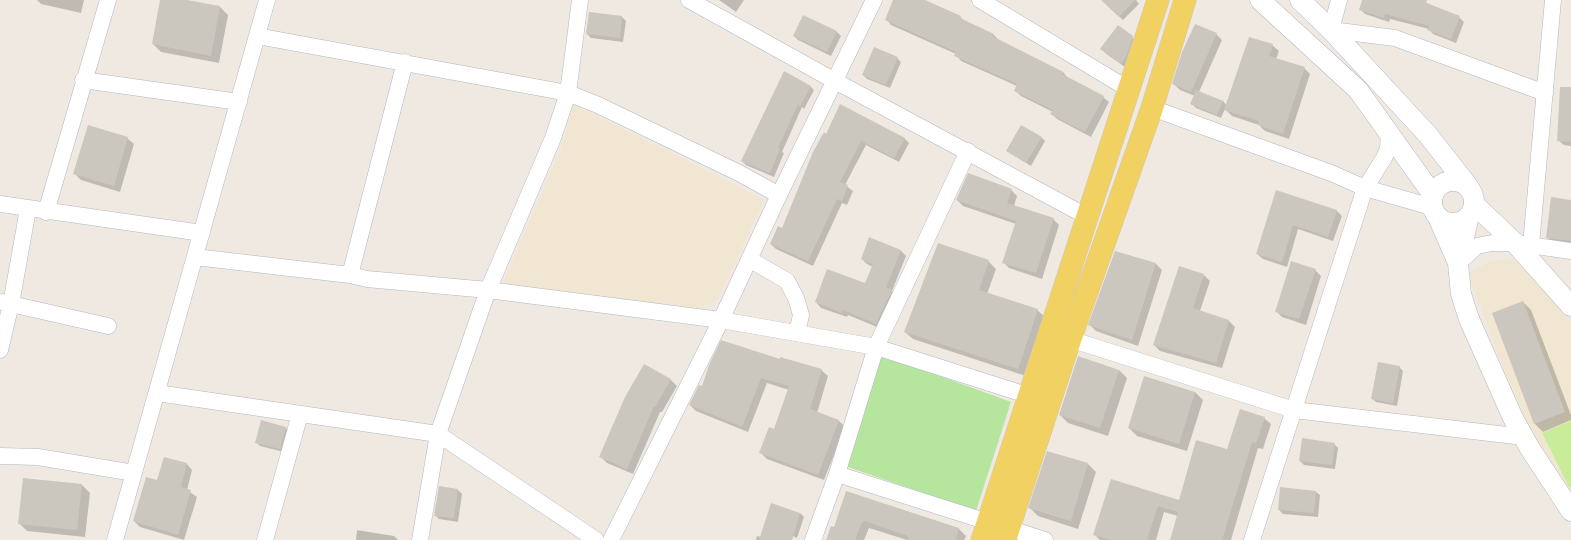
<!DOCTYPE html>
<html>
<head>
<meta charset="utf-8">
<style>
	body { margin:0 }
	canvas { display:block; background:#efe9e1 }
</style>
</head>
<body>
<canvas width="1571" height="540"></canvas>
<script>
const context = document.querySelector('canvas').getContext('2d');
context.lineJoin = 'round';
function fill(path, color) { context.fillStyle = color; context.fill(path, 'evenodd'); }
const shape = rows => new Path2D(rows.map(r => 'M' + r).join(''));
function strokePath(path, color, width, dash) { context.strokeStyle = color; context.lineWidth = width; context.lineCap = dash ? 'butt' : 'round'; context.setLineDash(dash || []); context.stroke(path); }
fill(shape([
	[574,105,764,200,722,290,715,300,702,308,688,309,503,283,560,151],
	[1514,259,1571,320,1571,497,1535,439,1504,370,1468,273,1492,261]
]), '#f0e6d1');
fill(shape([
	[882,355,1011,402,976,511,845,466]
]), '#b6e59e');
fill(shape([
	[1571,421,1571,486,1569,487,1542,433]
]), '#c9ec9a');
fill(shape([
	[37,0,84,0,81,13,41,4],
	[161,0,181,0,220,7,228,15,219,63,161,52,153,44],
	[719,0,744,0,736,12],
	[894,0,924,0,960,17,966,22,993,34,999,40,1063,72,1068,78,1103,97,1109,102,1091,137,1057,119,1052,114,1053,112,1021,96,1015,90,1017,86,961,61,956,54,891,25,886,19],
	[1108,0,1136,0,1139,4,1123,20,1105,3],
	[1363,0,1420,0,1459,17,1464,22,1456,43,1433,34,1429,29,1390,19,1389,22,1365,14,1360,9],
	[590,13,622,17,626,21,623,42,591,38,587,34],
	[804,16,837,32,841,36,831,56,798,40,794,36],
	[1216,34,1222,40,1199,92,1223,101,1227,106,1272,45,1279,51,1276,59,1304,68,1310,74,1289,139,1265,131,1259,125,1232,116,1225,109,1221,118,1196,108,1192,104,1195,96,1180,90,1174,84],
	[1132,37,1136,41,1125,67,1105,53],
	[897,58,901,62,890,88,867,79,863,75],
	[810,86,814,90,804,109,802,107,782,152,784,153,774,177,746,165,742,161],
	[1571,88,1571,146,1564,145,1558,140],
	[826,135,904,138,909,143,899,162,866,145,845,185,853,191,847,205,842,203,813,266,776,249,771,244,782,229],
	[1041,137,1045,141,1031,166,1007,151],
	[127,138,134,144,120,192,81,180,75,174],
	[1011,190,1017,196,1014,206,1053,219,1059,225,1042,279,1009,268,1003,262,1016,224,963,206,957,200],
	[1277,191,1337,211,1342,216,1333,241,1298,229,1287,267,1263,259,1257,254],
	[1571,201,1571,246,1553,244,1547,237],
	[870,238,901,251,906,256,892,291,897,296,882,329,848,315,847,317,821,308,816,302,866,285,873,267,867,264,862,259],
	[1115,252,1156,264,1162,270,1138,346,1096,331,1090,325],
	[988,261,996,269,987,294,1037,310,1045,317,1026,376,913,339,905,332],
	[1315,270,1321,276,1306,325,1282,317,1276,311],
	[1204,275,1210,281,1200,311,1229,321,1235,327,1222,368,1160,351,1154,345],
	[1523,302,1531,310,1571,415,1571,420,1543,432,1535,424],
	[780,360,821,370,828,376,817,413,839,421,845,427,824,480,767,459,761,453,774,430,789,390,767,383,748,432,696,411,690,405,703,387],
	[644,365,671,380,677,386,662,412,660,412,633,474,607,463,601,457],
	[1399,367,1403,371,1397,406,1376,402,1372,398],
	[1119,370,1127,378,1108,436,1068,423,1060,415],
	[1195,392,1203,400,1187,451,1137,436,1129,428],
	[1264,418,1271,424,1263,449,1258,448,1231,540,1171,540,1178,516,1164,512,1156,540,1100,540,1094,534,1111,480,1180,501,1228,450],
	[286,428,290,432,284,452,260,446,256,442],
	[1334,444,1338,448,1335,469,1304,465,1300,461],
	[1048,452,1088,464,1096,472,1078,529,1038,516,1030,508],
	[187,464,192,470,187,490,197,497,184,540,140,527,134,521,158,481],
	[24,479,82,485,90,493,85,537,27,531,19,523],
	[458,490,462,494,458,522,439,519,435,515],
	[1316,492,1320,495,1318,517,1283,514,1279,510],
	[847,493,959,529,966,536,964,540,907,540,869,528,864,540,828,540,834,528],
	[800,513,804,517,797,538,793,536,791,540,756,540,757,536,761,537],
	[357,530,394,536,398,540,356,540]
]), '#0003');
fill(shape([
	[160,0,187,0,220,6,211,56,152,44],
	[893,0,925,0,961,16,960,18,994,34,992,36,1063,72,1062,74,1104,96,1085,132,1050,114,1053,110,1014,91,1017,84,954,56,956,52,885,20],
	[1101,0,1135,0,1119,17],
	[1362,0,1427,0,1426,3,1460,16,1451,39,1427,30,1429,26,1385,14,1384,18,1359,10],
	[589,12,622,16,620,38,586,34],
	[803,15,837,31,827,52,793,36],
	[1195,24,1217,33,1191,92,1172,84,1182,52],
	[1118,25,1133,36,1126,57,1121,64,1100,49],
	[1249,37,1273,44,1269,56,1305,67,1283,134,1258,125,1259,121,1224,110],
	[874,47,898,57,886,85,862,75],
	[784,71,811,86,800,106,798,104,778,148,780,148,770,173,741,161],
	[1560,87,1571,87,1571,142,1557,141],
	[1196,90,1223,101,1217,115,1190,104],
	[840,104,905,138,894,158,861,141,840,182,848,185,842,201,837,199,808,261,770,244,778,226,782,228,813,152,824,132,826,134],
	[88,125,128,137,114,186,73,174],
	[1021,125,1042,137,1026,163,1006,151],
	[968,173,1012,189,1007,203,1054,218,1036,273,1002,263,1016,221,956,200],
	[1276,190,1337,210,1328,237,1293,225,1282,262,1256,254],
	[1551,197,1571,200,1571,241,1546,238],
	[869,237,901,250,886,287,892,290,876,324,843,310,842,313,815,302,827,269,865,283,873,264,861,259],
	[938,243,989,260,979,290,1038,309,1018,369,904,332],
	[1115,251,1156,263,1132,340,1088,325],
	[1291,261,1316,269,1299,319,1275,312],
	[1179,266,1204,274,1193,308,1229,320,1216,363,1153,345],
	[1523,301,1565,412,1534,424,1492,313],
	[721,340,780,359,780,357,822,369,810,409,839,420,818,475,759,453,769,427,774,429,789,386,761,378,742,427,689,405,699,385,702,386,709,365],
	[1078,356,1119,370,1100,428,1059,415],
	[1378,362,1400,366,1393,403,1371,399],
	[644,364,671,379,655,407,654,406,627,469,599,457,625,397],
	[1144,376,1195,392,1179,444,1128,428],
	[1240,409,1265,417,1256,443,1252,442,1222,540,1170,540,1178,512,1158,506,1147,540,1111,540,1093,535,1111,479,1179,500,1196,440,1227,449],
	[261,420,286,427,280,449,255,443],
	[1302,438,1335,443,1332,465,1299,461],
	[1047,451,1088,463,1071,521,1028,508],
	[164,457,187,463,181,487,191,490,178,535,133,521,146,477,157,480],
	[23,478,82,484,77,530,18,524],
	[439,486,458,489,454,518,434,516],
	[1280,487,1316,491,1314,513,1278,510],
	[846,491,959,528,956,540,907,540,908,536,865,521,862,522,855,540,826,540,831,526,834,527],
	[771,503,800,513,792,540,759,540]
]), '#cbc7bf');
const minor = shape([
	[689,0,835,81,1088,217],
	[980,0,1130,90],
	[1339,0,1331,30,1395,38,1545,93],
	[257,36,568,93,598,105,739,173,779,195],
	[83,80,239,102],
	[1152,108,1331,173,1365,188,1432,207],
	[0,204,202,233],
	[46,212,108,0],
	[1531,245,1553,0],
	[195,257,350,275,367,279,488,290,721,320,876,347,1030,396],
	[749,259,787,281,796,298,801,315,797,333],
	[1458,263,1477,246,1492,243,1515,243,1571,251],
	[350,275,405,62],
	[2,302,108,326],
	[1060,336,1294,410,1524,437],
	[0,350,11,304,28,209],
	[157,393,438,434,596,540],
	[0,456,38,457,134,473],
	[837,474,988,522],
	[1008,528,1045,540],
	[115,540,267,0],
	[265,540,300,414],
	[420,540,438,434,488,290,553,138,568,93,580,0],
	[611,540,721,320,779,195,874,0],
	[813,540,837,474,876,347,968,151],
	[1252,540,1365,188,1384,158,1388,149,1389,133]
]);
const tertiary = shape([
	[1260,0,1358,90,1433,195],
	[1300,0,1331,30,1428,135,1468,186],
	'1432 202a21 21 0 1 1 42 0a21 21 0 1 1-42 0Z',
	[1474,204,1515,243,1571,306],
	[1438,217,1458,263,1461,294,1469,319,1513,418,1529,447,1571,511],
	[1458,263,1469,216]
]);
const primary = shape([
	[982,540,1158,0],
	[1005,540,1070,340,1152,108,1185,0]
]);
strokePath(minor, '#b4b7c1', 17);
strokePath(tertiary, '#b4b7c1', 21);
strokePath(primary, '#c9c9c9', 23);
strokePath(minor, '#fff', 16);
strokePath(tertiary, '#fff', 20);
strokePath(primary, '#f2d163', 22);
</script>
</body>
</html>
